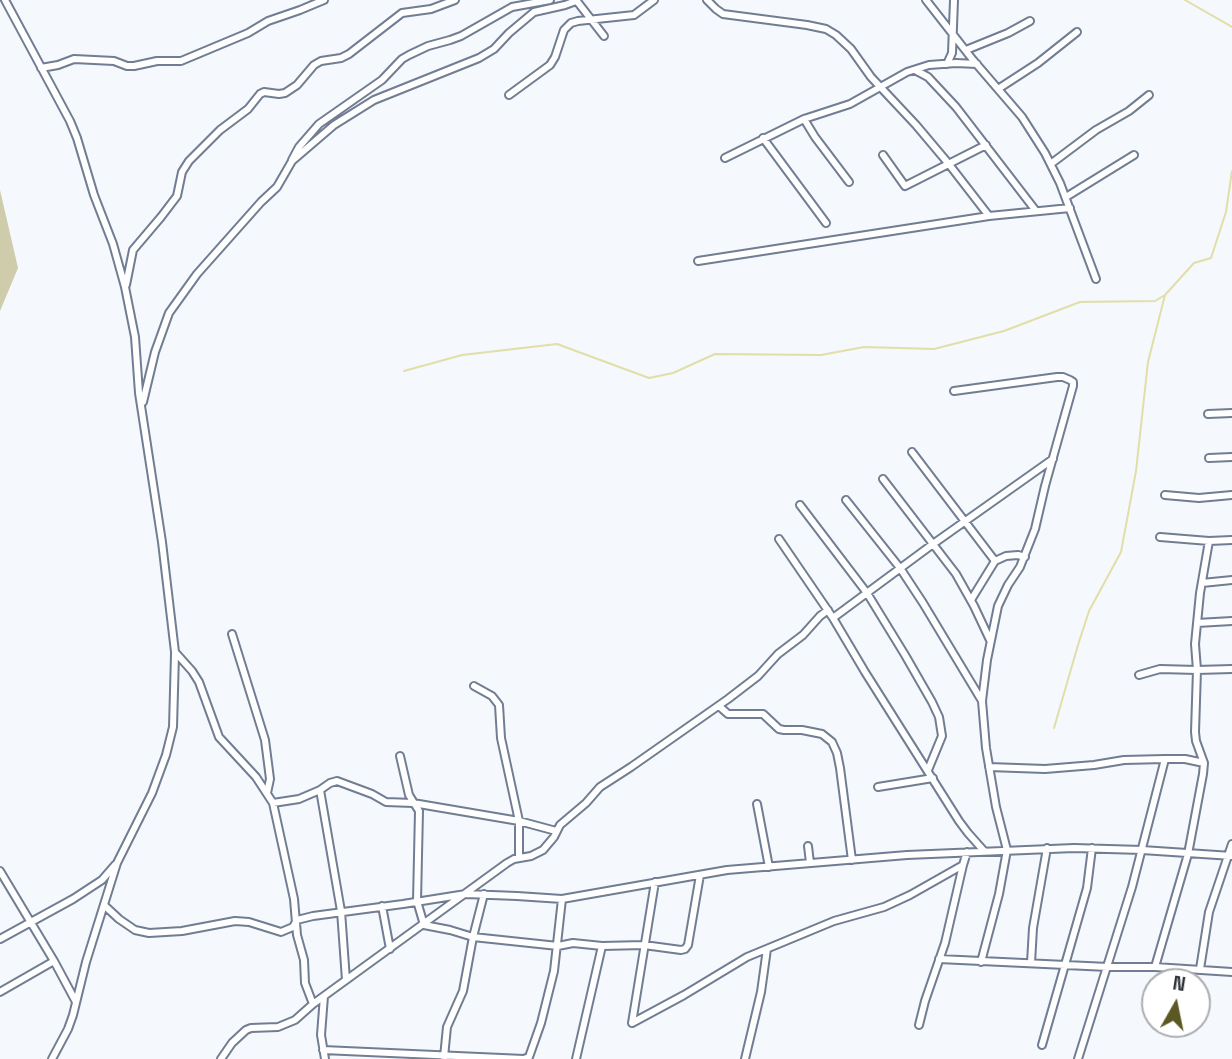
<!DOCTYPE html>
<html>
<head>
<meta charset="utf-8">
<style>
	body { margin:0 }
	#map { position:relative; width:1232px; height:1059px; overflow:hidden; background:#f5f8fc; font-family:"Space Grotesk",sans-serif }
	canvas { display:block }
	.north { position:absolute; left:1141px; top:968px; width:70px; height:70px; box-sizing:border-box; background:#fff; border:2px solid #abadb1; border-radius:50%; rotate:9deg; font-size:19px; font-weight:700; line-height:28px; text-align:center; color:#2e333c }
	.north::after { content:''; display:block; margin:auto; width:24px; height:32px; background:#5c5824; clip-path:polygon(50% 0,100% 100%,50% 72%,0 100%) }
</style>
</head>
<body>
<div id="map">
<canvas width="1232" height="1059"></canvas>
<div class="north">N</div>
</div>
<script>
const context = document.querySelector('canvas').getContext('2d');
context.lineJoin = 'round';
function fill(path, color) { context.fillStyle = color; context.fill(path, 'evenodd'); }
const shape = rows => new Path2D(rows.map(r => 'M' + r).join(''));
function strokePath(path, color, width, dash) { context.strokeStyle = color; context.lineWidth = width; context.lineCap = dash ? 'butt' : 'round'; context.setLineDash(dash || []); context.stroke(path); }
fill(shape([
	[0,190,18,268,0,311]
]), '#ceccaa');
strokePath(shape([
	[1185,0,1232,27],
	[404,371,462,355,557,344,649,378,673,373,715,354,821,355,864,347,934,349,1004,331,1080,302,1155,301,1165,295,1194,263,1211,258,1226,212,1232,171],
	[1054,728,1078,645,1089,611,1121,552,1136,471,1148,362,1165,295]
]), '#e2dea8', 2);
const street = shape([
	[5,0,70,121,77,138,94,195,113,244,125,287,135,337,139,393,162,542,175,652,192,671,199,682,219,737,256,777,273,803,294,899,297,935,304,960,305,983,313,1004],
	[576,0,604,36],
	[707,0,716,9,723,14,807,25,826,29,836,35,851,49,871,77,916,125,948,163,989,216],
	[926,0,973,60,1022,117,1045,153,1060,183,1096,279],
	[966,50,1008,33,1030,21],
	[947,64,952,53,954,0],
	[41,68,58,65,74,59,114,61,127,66,134,66,157,61,181,61,248,33,268,21,300,10,324,0],
	[915,70,928,77,956,107,1036,211],
	[998,89,1038,63,1077,32],
	[509,95,550,65,555,57,564,30,571,23,578,21,634,15,654,0],
	[804,119,815,137,849,182],
	[763,138,826,223],
	[883,155,905,186,986,145],
	[725,158,804,119,850,104,907,72,929,65,956,63,977,64],
	[292,160,299,147,319,124,382,80,402,59,409,55,428,46,450,40,461,36,512,7,550,0],
	[1052,163,1096,130,1129,111,1149,95],
	[1066,197,1134,155],
	[698,261,989,216,1070,208],
	[126,285,133,250,161,217,177,196,182,172,189,161,220,130,248,109,260,94,264,92,279,94,285,93,297,85,314,65,321,61,341,58,349,54,402,13,431,9,455,0],
	[954,391,1057,377,1063,377,1070,380,1073,382,1073,386,1045,486,1035,529,1020,567,1008,585,998,606,987,660,982,701,986,748,996,807,1007,850,999,894,981,962],
	[143,402,155,352,169,313,197,274,261,202,277,187,292,161,334,125,374,100,479,58,494,49,509,33,534,12,565,5,576,1],
	[1208,414,1232,413],
	[912,452,995,561],
	[1209,458,1232,457],
	[883,479,956,574,974,606,990,640],
	[1165,495,1199,498,1232,495],
	[846,500,900,568,923,603,982,701],
	[800,505,867,593,905,655,932,702,939,717,942,736,928,770],
	[1160,537,1209,541,1232,540],
	[779,539,833,618,865,672,959,821,968,833,984,851],
	[1202,583,1232,580],
	[971,600,995,561,1006,556,1018,555,1025,557],
	[833,618,933,544,1053,459],
	[1197,623,1232,621],
	[232,634,265,740,270,779,267,793],
	[1139,675,1160,669,1197,670,1232,669],
	[474,686,492,696,499,705,501,738,519,821,519,858],
	[719,706,728,714,763,714,779,729,784,730,802,730,822,734,832,742,837,753,840,768,852,860],
	[400,756,409,795,419,811,417,901,424,925,450,930,473,937,558,946,573,943,602,946,644,945,681,950,685,949,688,945,700,875],
	[989,767,1045,769,1094,765,1124,760,1165,759],
	[878,787,933,778],
	[320,790,341,911,346,980],
	[273,803,299,799,320,790,330,783,337,781,372,794,386,802,413,803,519,821,556,831],
	[757,804,769,867],
	[808,846,810,863],
	[0,871,54,961,76,1002],
	[105,906,119,919,135,930,149,933,182,931,235,921,249,922,281,932,293,927,297,920,313,916,403,904,466,894,517,896,562,899,727,870,907,855,1074,848,1142,850,1232,856],
	[382,906,390,949],
	[0,939,73,899,102,880,115,865],
	[939,959,1108,967,1155,967,1232,972],
	[1031,963,1033,928,1047,848],
	[1155,967,1188,854,1203,774,1204,763,1196,741,1195,732,1197,670,1195,644,1200,593,1209,541],
	[1200,969,1209,912,1232,844],
	[0,992,54,961],
	[324,996,321,1035,325,1059],
	[632,1023,684,995,747,957,834,921,884,907,910,895,963,865,967,852],
	[632,1023,655,882],
	[919,1025,925,1001,945,943,963,865],
	[1042,1045,1087,888,1092,848],
	[323,1050,524,1059,529,1057,541,1023,554,971,562,899],
	[444,1057,447,1027,463,991,473,937,484,894],
	[52,1059,68,1029,73,1015,86,962,117,863,152,793,166,755,173,727,175,654],
	[221,1059,232,1043,246,1030,251,1028,278,1027,295,1020,313,1004,507,863,514,859,531,856,543,850,554,837,560,825,586,803,600,787,631,767,728,699,758,676,778,654,803,635,820,616,828,610],
	[576,1059,602,946],
	[745,1059,761,992,767,949],
	[1078,1059,1132,887,1165,759,1185,759,1204,763]
]);
strokePath(street, '#717d92', 10);
strokePath(street, '#fff', 6);
</script>
</body>
</html>
